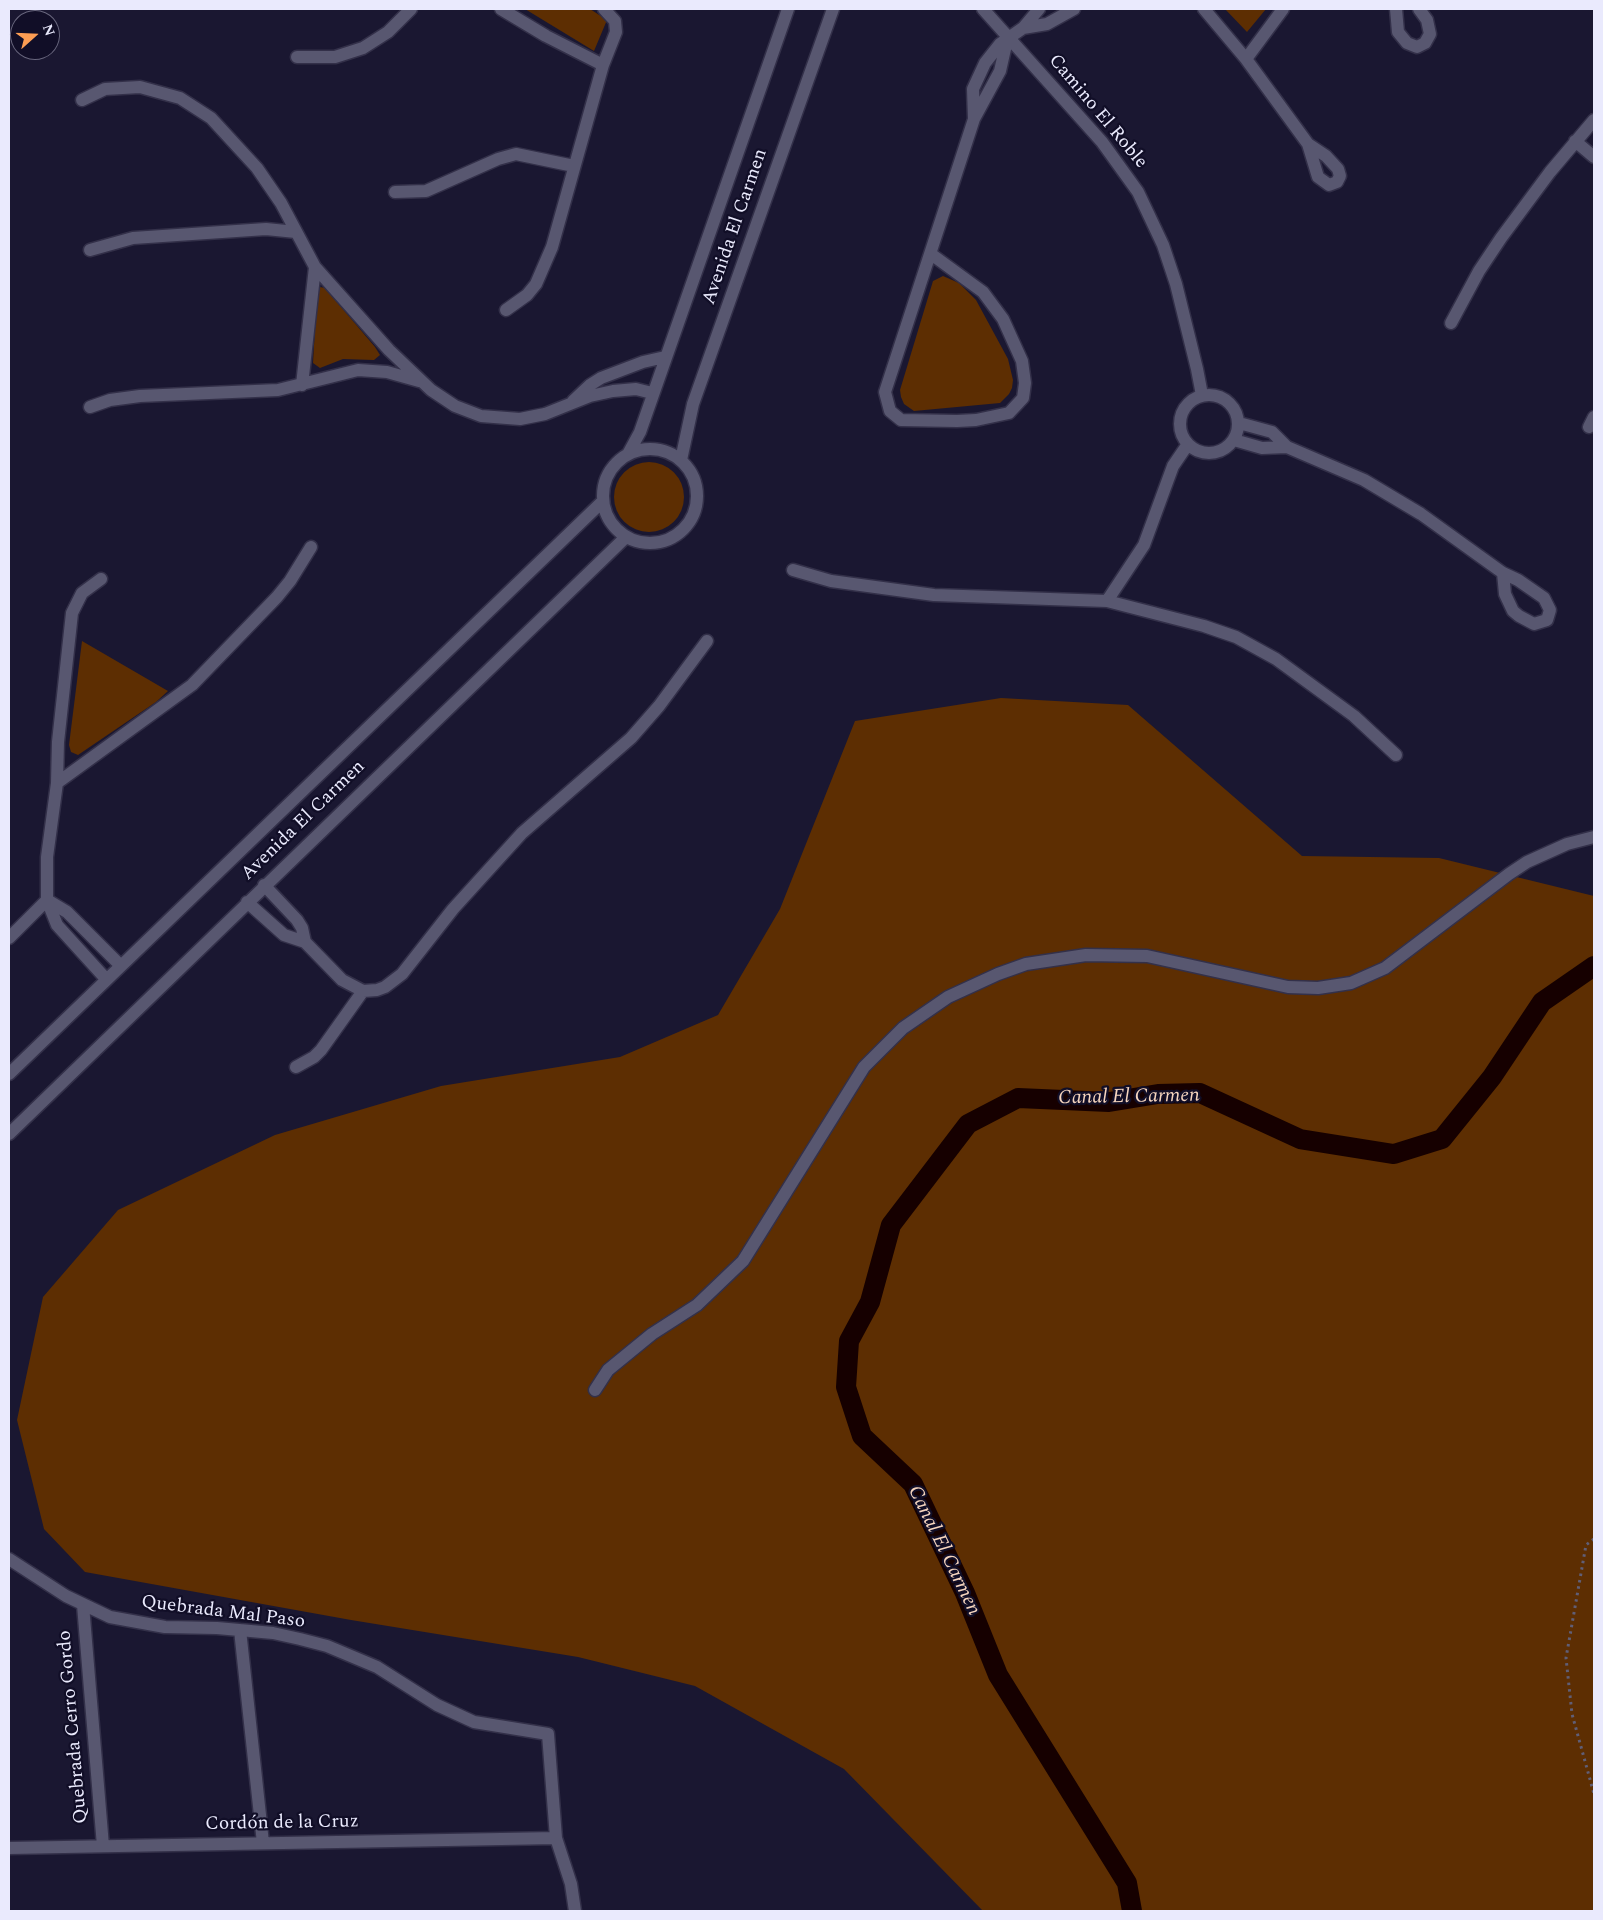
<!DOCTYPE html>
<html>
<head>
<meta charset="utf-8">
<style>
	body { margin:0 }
	#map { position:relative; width:1603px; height:1920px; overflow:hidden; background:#1a1731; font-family:Spectral,serif }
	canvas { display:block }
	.frame { position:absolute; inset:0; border:10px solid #eaeafd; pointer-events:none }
	.north { position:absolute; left:10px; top:10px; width:50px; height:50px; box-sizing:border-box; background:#110e27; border:1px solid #68667d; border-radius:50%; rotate:70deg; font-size:14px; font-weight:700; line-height:20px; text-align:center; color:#eaeafd }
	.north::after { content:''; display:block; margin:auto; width:18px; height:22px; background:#fc9d53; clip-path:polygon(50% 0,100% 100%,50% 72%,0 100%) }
</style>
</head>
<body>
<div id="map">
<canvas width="1603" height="1920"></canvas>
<div class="frame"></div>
<div class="north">N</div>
</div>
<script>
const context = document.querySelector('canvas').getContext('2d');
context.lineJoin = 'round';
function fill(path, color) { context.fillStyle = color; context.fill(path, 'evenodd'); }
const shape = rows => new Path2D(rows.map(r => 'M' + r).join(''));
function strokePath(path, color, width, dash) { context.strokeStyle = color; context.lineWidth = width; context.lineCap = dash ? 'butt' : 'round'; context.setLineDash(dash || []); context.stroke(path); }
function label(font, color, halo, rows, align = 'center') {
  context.font = font + ' Spectral,serif'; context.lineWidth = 4.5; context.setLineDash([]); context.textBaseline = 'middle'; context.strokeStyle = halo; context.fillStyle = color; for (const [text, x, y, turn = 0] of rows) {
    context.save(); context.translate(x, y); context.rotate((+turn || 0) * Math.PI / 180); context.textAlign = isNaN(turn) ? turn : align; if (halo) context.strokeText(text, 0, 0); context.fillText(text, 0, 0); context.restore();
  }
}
fill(shape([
	[525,9,590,9,607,20,594,51],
	[1225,9,1266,9,1247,32],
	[943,276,959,283,976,300,1008,359,1013,380,1012,388,1009,394,1000,403,914,411,904,404,901,397,900,390,933,281],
	[320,287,325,288,375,347,380,355,374,360,343,359,320,368,313,363,317,293],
	'614 497a35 35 0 1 1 70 0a35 35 0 1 1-70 0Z',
	[82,641,168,691,156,702,78,755,71,752,69,745],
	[1001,698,1128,705,1302,856,1439,858,1594,896,1594,1911,983,1911,844,1769,695,1686,578,1657,351,1620,85,1572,44,1529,17,1420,43,1297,118,1210,275,1135,441,1086,620,1057,718,1015,780,909,855,721]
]), '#5d2e02');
strokePath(shape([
	[1132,1911,1127,1883,998,1675,965,1593,913,1484,862,1436,846,1387,849,1341,870,1302,891,1225,968,1124,1018,1098,1109,1102,1158,1094,1200,1093,1300,1139,1394,1154,1442,1139,1492,1077,1542,1002,1594,966]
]), '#160000', 20);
const street = shape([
	[501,9,546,36,603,65],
	[983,9,1102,142,1138,192,1163,245,1176,284,1197,369,1202,395],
	[1204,9,1246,59,1308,144,1326,156,1338,169,1340,176,1337,182,1329,185,1318,177,1308,144],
	[1396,9,1398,32,1407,43,1417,47,1425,43,1430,34,1427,20,1419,9],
	[1023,28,1047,24,1074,9],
	[297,57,335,57,363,48,388,32,411,9],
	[1246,59,1283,9],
	[82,100,105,89,140,87,180,98,211,118,257,168,281,203,315,267,389,350,431,390,455,406,481,416,520,419,545,414,590,396,613,391,636,389,652,393],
	[974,119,973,89,985,63,1000,44,1023,28,1039,9],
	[1575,141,1594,157],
	[395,192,426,191,498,159,516,154,574,166],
	[90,250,133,238,266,229,296,232],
	[931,254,983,292,1003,319,1022,361,1025,383,1023,398,1009,413,976,420,957,421,901,420,890,411,885,392,974,119,1000,71,1008,36],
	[506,310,527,295,536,284,552,247,603,65,616,32,615,21,604,9],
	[1451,323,1479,271,1501,238,1550,172,1594,120],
	[302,385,315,267],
	'1180 424a29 29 0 1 1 58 0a29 29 0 1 1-58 0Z',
	[573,401,590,385,601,378,643,362,665,357],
	[90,407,110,400,140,396,278,390,358,370,387,372,419,381],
	[1239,423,1272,432,1287,447,1364,480,1421,514,1503,573,1518,580,1544,598,1550,610,1547,620,1534,624,1519,616,1513,611,1505,594,1503,573],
	[1589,427,1594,417],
	[1234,440,1262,448,1287,447],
	'603 496a47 47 0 1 1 94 0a47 47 0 1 1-94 0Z',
	[628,454,640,432,788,9],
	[681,460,693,404,833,9],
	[793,570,831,581,934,595,1107,601,1204,626,1236,637,1276,659,1354,716,1396,755],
	[1107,601,1144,545,1173,466,1188,444],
	[57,783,58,742,72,613,82,593,101,579],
	[264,885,297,920,302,928,305,942,342,980,363,991,377,990,385,987,402,974,453,909,522,833,631,738,659,706,707,641],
	[47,900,67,912,120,965],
	[247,902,284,935,305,942],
	[9,938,47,900],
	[106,979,57,925,47,900,47,857,57,783,192,685,277,597,290,581,311,547],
	[296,1067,314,1057,321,1050,363,991],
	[9,1074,603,501],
	[9,1134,626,537],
	[595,1390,608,1370,652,1334,697,1305,743,1261,864,1067,903,1028,948,997,998,974,1026,964,1086,955,1147,956,1288,987,1318,988,1351,983,1385,968,1509,874,1527,862,1567,844,1594,837],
	[9,1559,66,1596,110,1617,165,1627,217,1628,273,1633,300,1639,327,1646,377,1667,437,1705,474,1722,548,1734,556,1838,571,1884,575,1911],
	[83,1605,103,1846],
	[240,1630,263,1843],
	[9,1848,556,1838]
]);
strokePath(street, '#333049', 15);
strokePath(shape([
	[1594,1539,1586,1545,1566,1658,1572,1714,1594,1794]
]), '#605e76', 3, [2.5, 4]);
strokePath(street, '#585770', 12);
label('19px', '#eaeafd', '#110e27', [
	["Camino El Roble",1097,112,50],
	["Avenida El Carmen",736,227,-71],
	["Avenida El Carmen",304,821,-44],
	["Quebrada Mal Paso",223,1613,7],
	["Quebrada Cerro Gordo",74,1727,-95],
	["Cordón de la Cruz",282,1824,-1]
]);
label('italic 20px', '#f6d5be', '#110e27', [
	["Canal El Carmen",1129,1098,-1],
	["Canal El Carmen",943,1551,64]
]);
</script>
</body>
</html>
